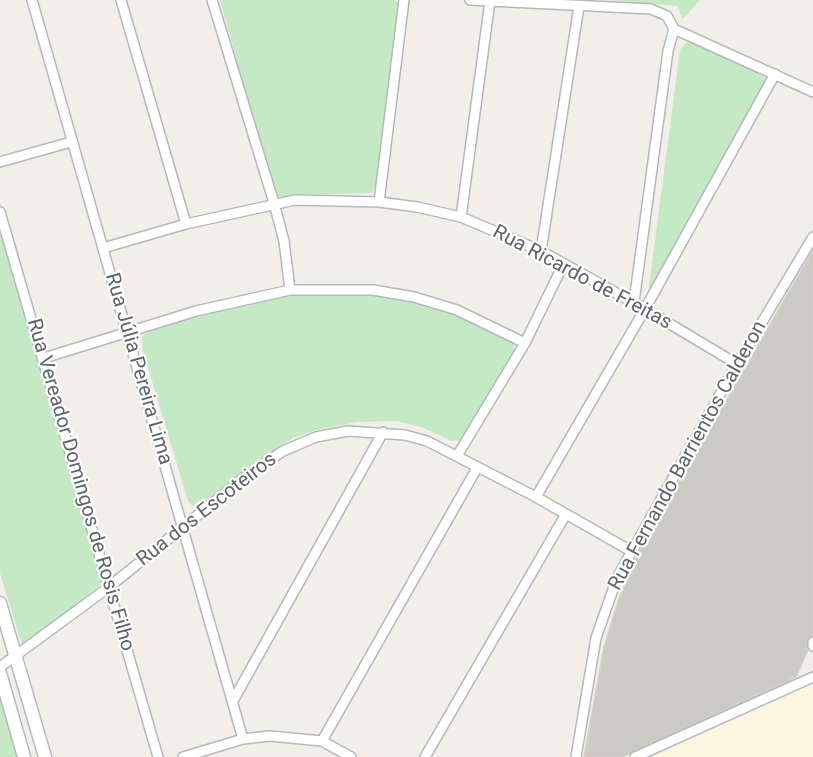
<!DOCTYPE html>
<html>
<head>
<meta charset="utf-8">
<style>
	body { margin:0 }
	canvas { display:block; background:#f1efe8 }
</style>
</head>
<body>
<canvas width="813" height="757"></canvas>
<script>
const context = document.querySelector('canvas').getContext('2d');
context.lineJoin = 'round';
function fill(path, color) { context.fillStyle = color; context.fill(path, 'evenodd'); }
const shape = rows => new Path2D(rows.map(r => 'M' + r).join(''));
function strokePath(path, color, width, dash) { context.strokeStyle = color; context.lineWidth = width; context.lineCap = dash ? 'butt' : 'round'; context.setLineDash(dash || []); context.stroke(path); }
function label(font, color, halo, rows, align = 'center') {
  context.font = font + ' Roboto,sans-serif'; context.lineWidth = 4.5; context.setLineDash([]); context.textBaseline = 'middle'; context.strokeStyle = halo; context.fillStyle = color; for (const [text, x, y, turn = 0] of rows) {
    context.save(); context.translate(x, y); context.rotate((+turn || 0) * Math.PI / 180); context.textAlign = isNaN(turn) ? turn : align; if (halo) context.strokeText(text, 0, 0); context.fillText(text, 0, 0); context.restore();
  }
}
fill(shape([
	[813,684,813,757,652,757]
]), '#fef7e0');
fill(shape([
	[220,0,395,0,401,5,377,180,372,193,294,195,279,198,271,184],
	[611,0,700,0,683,19,677,6],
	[692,42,748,67,767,80,648,294,680,50,685,43],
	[0,201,107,579,23,648,0,573],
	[373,291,456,310,515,342,513,354,466,435,460,440,452,441,421,427,397,421,357,422,316,430,293,438,277,448,248,467,201,506,194,507,188,501,143,351,142,337,152,330,257,300,291,293],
	[0,694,19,757,0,757]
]), '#c5e8c5');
const building = shape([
	[813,250,813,635,807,639,808,650,796,677,622,757,584,757,604,647,619,598,640,550,813,250]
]);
fill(building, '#cccac5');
strokePath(building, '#d6d1c6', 1.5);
const street = shape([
	[32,0,243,739],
	[121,0,186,224],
	[212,0,274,203,284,241,290,290],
	[470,0,651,9,667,16,674,29],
	[674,29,813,92],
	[0,162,71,142],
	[379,202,404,0],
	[0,212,158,757],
	[461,217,490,1],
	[103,248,186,224,295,200,379,202,417,207,461,217,541,251,645,309,737,364],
	[541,251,579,6],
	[634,302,668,51,674,29],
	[44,358,196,311,290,290,373,290,414,297,457,310,525,343],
	[457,456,525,343,563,265],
	[536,497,645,309,775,74],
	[813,642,813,646],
	[0,667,109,587,246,476,283,451,316,437,348,431,405,435,427,441,536,497,631,551],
	[234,699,383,432],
	[322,741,477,468],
	[183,757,243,739,270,736,322,741,351,757],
	[425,757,566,514],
	[576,757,596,638,617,578,737,364,813,237],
	[635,757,813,677]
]);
const secondary = shape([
	[0,603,45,757],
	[0,673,24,757]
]);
strokePath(street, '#b5b8bc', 12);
strokePath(secondary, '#b6babf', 15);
strokePath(street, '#fff', 9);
strokePath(secondary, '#fff', 12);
label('20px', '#5f6368', '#fff', [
	["Rua Ricardo de Freitas",582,278,28],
	["Rua Júlia Pereira Lima",138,369,74],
	["Rua Fernando Barrientos Calderon",688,456,-61],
	["Rua Vereador Domingos de Rosis Filho",80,485,74],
	["Rua dos Escoteiros",207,510,-38]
]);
</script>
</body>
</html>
